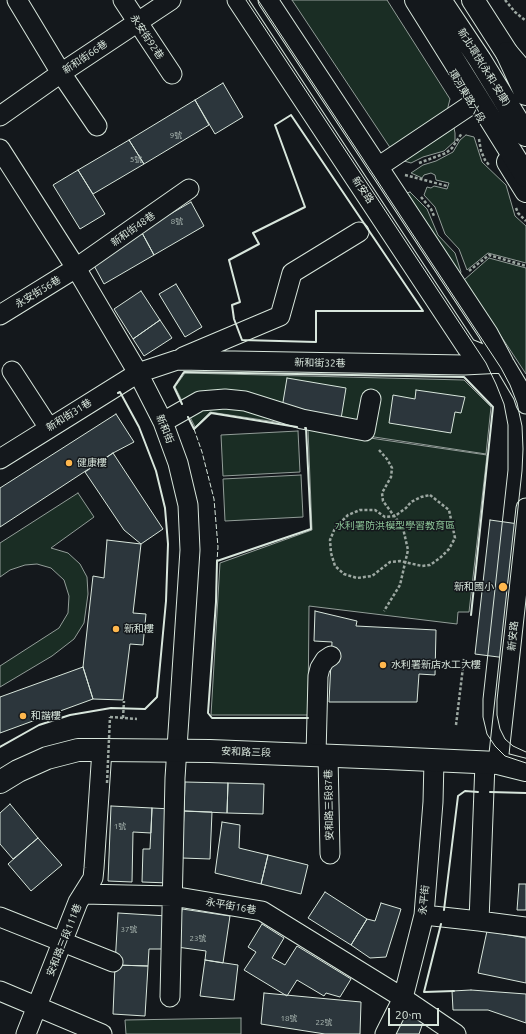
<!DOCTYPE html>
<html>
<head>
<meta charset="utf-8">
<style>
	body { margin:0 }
	#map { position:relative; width:526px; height:1034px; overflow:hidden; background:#14181c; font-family:Ubuntu,sans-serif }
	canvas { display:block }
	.scale { position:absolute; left:388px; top:1008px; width:51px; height:18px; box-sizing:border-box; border:2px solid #d8e6dc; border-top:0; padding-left:5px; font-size:12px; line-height:14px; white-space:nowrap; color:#d8e6dc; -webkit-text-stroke:3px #14181c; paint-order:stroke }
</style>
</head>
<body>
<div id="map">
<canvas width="526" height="1034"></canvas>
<div class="scale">20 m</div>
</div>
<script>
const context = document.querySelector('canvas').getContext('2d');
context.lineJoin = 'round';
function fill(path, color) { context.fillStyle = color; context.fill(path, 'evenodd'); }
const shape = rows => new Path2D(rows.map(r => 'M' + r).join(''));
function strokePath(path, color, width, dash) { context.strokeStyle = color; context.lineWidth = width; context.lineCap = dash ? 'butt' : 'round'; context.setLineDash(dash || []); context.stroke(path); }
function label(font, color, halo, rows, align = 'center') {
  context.font = font + ' Ubuntu,"Noto Sans TC",sans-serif'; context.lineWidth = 3; context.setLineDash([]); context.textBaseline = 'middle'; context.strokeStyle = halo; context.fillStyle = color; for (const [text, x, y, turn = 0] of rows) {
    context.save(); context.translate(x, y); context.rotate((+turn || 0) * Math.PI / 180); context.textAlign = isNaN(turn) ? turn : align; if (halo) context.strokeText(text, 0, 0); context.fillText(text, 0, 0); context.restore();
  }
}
const green = shape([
	[292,0,387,0,450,99,447,111,391,149,292,0],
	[454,128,455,133,455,141,444,151,423,157,411,163,404,161,454,128],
	[466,135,474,137,482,162,506,185,515,216,526,226,526,263,488,253,467,270,459,249,445,234,435,207,424,195,427,187,431,188,434,186,447,189,449,183,436,180,435,175,431,173,424,175,422,178,411,173,423,165,436,161,453,152,460,140,466,135],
	[410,192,427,209,438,235,455,253,461,272,460,274,407,193,410,192],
	[489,258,526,268,526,374,464,280,489,258],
	[185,373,464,380,491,407,486,454,210,412,195,427,175,387,185,373],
	[308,429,487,455,469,612,458,612,457,624,309,606,308,715,211,715,220,563,312,530,308,429],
	[298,431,300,472,223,476,221,435,298,431],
	[301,475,303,517,225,521,223,479,301,475],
	[78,493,94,517,51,548,68,553,80,564,87,577,88,594,84,623,74,639,52,656,0,687,0,666,59,628,68,613,69,596,64,580,51,568,37,564,25,565,10,570,0,577,0,543,78,493],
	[241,1018,241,1034,126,1034,125,1020,241,1018]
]);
fill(green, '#1a2d24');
strokePath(green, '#939e99', 1);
const building = shape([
	[223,83,243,117,215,134,195,100,223,83],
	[195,100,209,125,144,164,129,140,195,100],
	[129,140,144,164,93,194,78,170,129,140],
	[78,170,105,214,80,229,53,185,78,170],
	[191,202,204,226,154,255,141,231,191,202],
	[141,231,154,255,104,284,91,260,141,231],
	[176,284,202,327,185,337,159,294,176,284],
	[141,291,160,320,133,339,114,309,141,291],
	[160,320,172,338,144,356,133,339,160,320],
	[287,378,346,388,341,419,282,408,287,378],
	[416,390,465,397,461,413,455,412,451,433,389,423,393,395,415,399,416,390],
	[116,414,134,442,113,453,0,527,0,488,116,414],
	[113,453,163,529,141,544,124,530,85,472,113,453],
	[490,520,526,525,514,659,475,654,490,520],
	[107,540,141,544,133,613,146,614,143,645,130,644,123,700,93,699,83,667,93,576,104,578,107,540],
	[315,611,357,621,356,626,436,630,435,675,419,674,417,702,329,702,332,642,314,641,315,611],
	[83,667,93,699,0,733,0,697,83,667],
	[185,782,228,783,227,813,184,811,185,782],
	[228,783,264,784,263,814,227,813,228,783],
	[10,804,38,838,13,859,0,844,0,813,10,804],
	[111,806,152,808,151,833,133,832,132,882,108,881,111,806],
	[152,808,172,809,169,883,142,882,143,849,150,849,152,808],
	[184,811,212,812,210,859,182,858,184,811],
	[222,822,240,825,239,848,268,855,261,884,215,873,222,822],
	[38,838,62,865,31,891,8,864,38,838],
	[268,855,308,865,301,894,261,884,268,855],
	[519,884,526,884,526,910,517,910,519,884],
	[325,892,367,919,351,945,308,918,325,892],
	[381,903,401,909,386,957,370,958,351,945,367,919,375,921,381,903],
	[182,909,230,916,223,963,205,960,206,951,177,947,182,909],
	[118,913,167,916,165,949,149,949,148,966,115,965,118,913],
	[262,924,284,938,272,958,285,965,297,946,351,979,340,997,326,993,324,996,297,980,287,996,244,970,256,952,248,947,262,924],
	[487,931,526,938,526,983,478,973,487,931],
	[205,960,238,965,234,1000,200,996,205,960],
	[115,965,148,966,145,1016,113,1014,115,965],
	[471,990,526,994,526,1023,488,1010,453,1010,452,991,471,990],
	[264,993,361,1002,360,1034,325,1034,261,1024,264,993],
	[410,1010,425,1017,419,1034,393,1034,398,1019,410,1010]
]);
fill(building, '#2c363c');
strokePath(building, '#d8e6dc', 1);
const minor = shape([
	[17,0,61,73,97,126],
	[123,0,172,74],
	[237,0,467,348,499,361],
	[268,0,488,333,504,363,523,395,526,404],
	[0,116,61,73,171,0],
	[0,149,76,268,138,373,163,422,178,463,188,505,190,550,175,778,170,997],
	[378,167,472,104],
	[0,315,76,268,189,189],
	[183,357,280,316,292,273,359,232],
	[12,371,49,428],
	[163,422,200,401,225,399,245,401,302,419,365,431,371,399],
	[0,459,138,373,177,360,464,365,504,363],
	[316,755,318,676,320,668,325,660,331,656],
	[328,755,330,854],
	[485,763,479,921,526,927],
	[498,763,526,508],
	[83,894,172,896,262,911,403,998,456,1034],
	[424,915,479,921],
	[0,917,113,962],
	[0,991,102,1034],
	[26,1034,78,902,93,878,94,868,102,750],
	[385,1034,403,998,424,915,433,802,434,760]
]);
const major = shape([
	[473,0,507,53,519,67],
	[508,162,526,191],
	[0,782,18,771,47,758,78,750,102,750,210,751,387,758,498,763,526,770]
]);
const highway = shape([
	[416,0,526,176],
	[440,0,480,60,526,135],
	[507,53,526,94]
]);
strokePath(minor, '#d8e6dc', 21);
strokePath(major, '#d8e6dc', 24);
strokePath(highway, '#d8e6dc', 24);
strokePath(shape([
	[505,0,515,12,526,21],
	[479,139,481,151,485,160,489,165],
	[419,163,446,153,452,148,462,133],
	[405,175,447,186],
	[421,197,431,209,434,216],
	[516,208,518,213,526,221],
	[469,271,489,255,526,266],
	[379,450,387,459,392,468,391,477,382,493,383,501,403,528,408,550,400,585,384,611],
	[430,495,449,510,455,538,449,549,440,558,430,565,422,566,400,561,390,562,372,576,357,578,344,574,335,566,331,553,330,540,335,528,348,515,360,510,375,510,385,517,395,516,406,508,411,502,421,497,430,495],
	[110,717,137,719],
	[123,718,124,701],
	[456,725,464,659]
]), '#9da8a2', 2.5, [3, 2]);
strokePath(minor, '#14181c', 19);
strokePath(major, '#14181c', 22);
strokePath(highway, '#14181c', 22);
strokePath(shape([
	[246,0,486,363,496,384,504,404,508,425,508,470,483,699,483,717,487,734,495,746,505,756,526,763],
	[258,0,501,368,510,385,517,403,522,426,523,449,522,471,497,700,497,715,500,729,505,739,513,746,526,752]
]), '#d8e6dc', 1);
strokePath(shape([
	[107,783,110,717]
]), '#9da8a2', 2.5, [3, 2]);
strokePath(shape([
	[194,429,202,452,214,499,218,547,217,561]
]), '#d8e6dc', 1, [5, 2]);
strokePath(shape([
	[291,115,423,311,316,311,316,342,242,340,234,319,232,305,240,302,229,260,259,244,253,233,305,207,275,125,291,115],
	[182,404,174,387,184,372,464,377,493,407,471,615],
	[188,417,194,429,211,413,297,427],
	[305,428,306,428,311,529,217,561,216,602,208,713,212,718,308,718],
	[0,747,39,725,70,715,111,708,145,709,157,697,166,601,168,544,165,508,156,471,139,427,120,392,118,393],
	[490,792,526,793],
	[444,910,458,796,465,791,478,792],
	[441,924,424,992,454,991]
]), '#d8e6dc', 2);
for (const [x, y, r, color] of [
	[69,463,4,"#ffb74d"],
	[503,587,5,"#ffb74d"],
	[116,629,4,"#ffb74d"],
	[383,665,4,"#ffb74d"],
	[23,716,4,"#ffb74d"]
]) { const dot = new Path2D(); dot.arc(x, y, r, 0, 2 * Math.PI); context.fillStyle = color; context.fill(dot); strokePath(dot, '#14181c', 1.5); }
label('8px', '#adbab4', null, [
	["9號",176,135],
	["5號",136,159],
	["8號",177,221],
	["1號",120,826],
	["37號",129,929],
	["23號",198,938],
	["18號",289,1018],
	["22號",324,1022]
]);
label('10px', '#d8e6dc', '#14181c', [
	["永安街92巷",147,37,56],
	["新和街66巷",85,57,-34],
	["新北環快(永和-安康)",484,67,58],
	["環河東路六段",467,96,59],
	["新安路",363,190,56],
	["新和街48巷",133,229,-35],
	["永安街56巷",38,292,-31],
	["新和街32巷",320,363,1],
	["新和街31巷",69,415,-32],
	["新和街",165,429,68],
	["新安路",513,636,-84],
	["安和路三段",246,752,2],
	["安和路三段87巷",329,805,-91],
	["永平街",424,900,-84],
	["永平街16巷",231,906,10],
	["安和路三段111巷",64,940,-68]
]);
label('10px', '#d8e6dc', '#14181c', [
	["健康樓",77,463],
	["新和國小",494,587,"right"],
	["新和樓",124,629],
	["水利署新店水工大樓",391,665],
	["和諧樓",31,716]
], 'left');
label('10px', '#8ac095', '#14181c', [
	["水利署防洪模型學習教育區",395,526]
]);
</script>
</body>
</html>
